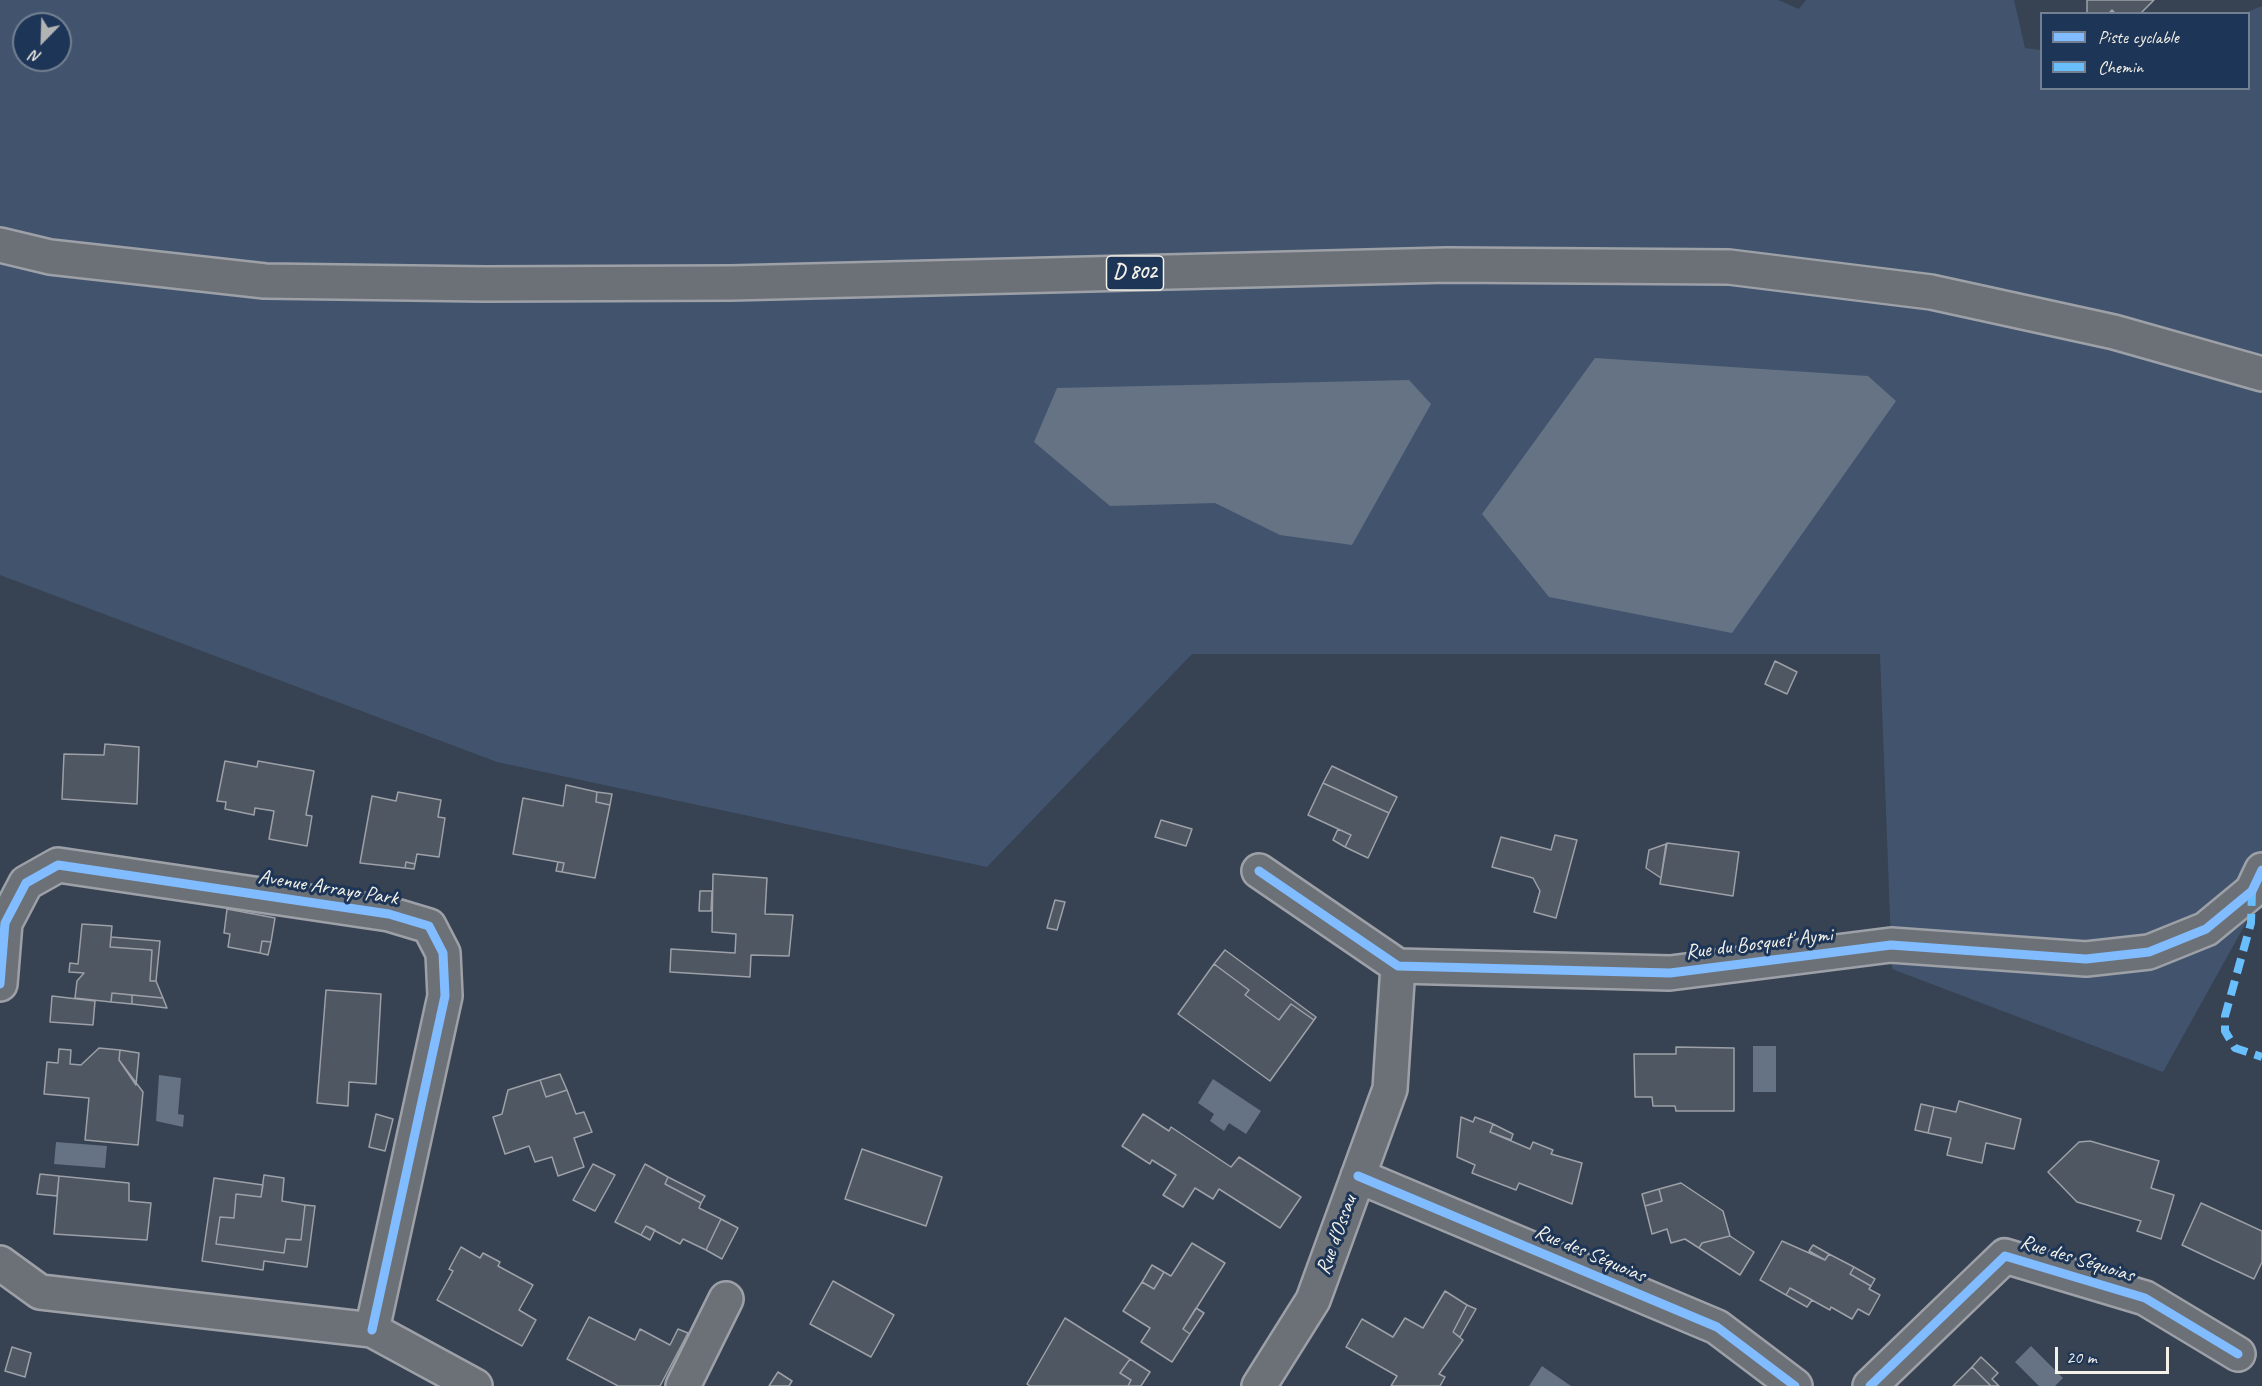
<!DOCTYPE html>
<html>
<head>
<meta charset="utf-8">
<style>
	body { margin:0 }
	#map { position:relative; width:2262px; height:1386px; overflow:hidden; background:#374253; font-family:Caveat,sans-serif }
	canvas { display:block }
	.legend { position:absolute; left:2040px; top:12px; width:210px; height:78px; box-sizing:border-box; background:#1d3557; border:2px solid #738091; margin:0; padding:8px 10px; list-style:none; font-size:18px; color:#f4f1e8 }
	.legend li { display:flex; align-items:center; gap:12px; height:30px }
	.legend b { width:30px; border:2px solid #738091 }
	.north { position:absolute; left:12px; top:12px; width:60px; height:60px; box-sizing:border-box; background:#1d3557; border:2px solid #738091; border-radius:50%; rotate:203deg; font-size:16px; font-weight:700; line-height:24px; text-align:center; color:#f4f1e8 }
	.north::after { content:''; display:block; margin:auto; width:21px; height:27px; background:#b2b4b4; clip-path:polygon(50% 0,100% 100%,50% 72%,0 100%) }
	.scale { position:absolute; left:2055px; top:1347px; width:114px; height:27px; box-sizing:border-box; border:3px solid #f4f1e8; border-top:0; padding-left:8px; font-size:18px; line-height:21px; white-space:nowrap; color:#f4f1e8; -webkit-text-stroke:4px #1d3557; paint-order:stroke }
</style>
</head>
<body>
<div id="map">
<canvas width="2262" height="1386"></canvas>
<ul class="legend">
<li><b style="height:8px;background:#80bcff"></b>Piste cyclable</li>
<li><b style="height:8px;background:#69befc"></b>Chemin</li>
</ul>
<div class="north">N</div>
<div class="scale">20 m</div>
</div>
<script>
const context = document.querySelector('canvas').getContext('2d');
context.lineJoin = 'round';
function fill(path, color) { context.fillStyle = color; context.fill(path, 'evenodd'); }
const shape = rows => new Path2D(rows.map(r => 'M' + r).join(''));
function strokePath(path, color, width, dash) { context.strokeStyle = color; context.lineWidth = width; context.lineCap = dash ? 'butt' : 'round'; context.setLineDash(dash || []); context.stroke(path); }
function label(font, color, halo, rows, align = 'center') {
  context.font = font + ' Caveat,sans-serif'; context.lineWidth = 6; context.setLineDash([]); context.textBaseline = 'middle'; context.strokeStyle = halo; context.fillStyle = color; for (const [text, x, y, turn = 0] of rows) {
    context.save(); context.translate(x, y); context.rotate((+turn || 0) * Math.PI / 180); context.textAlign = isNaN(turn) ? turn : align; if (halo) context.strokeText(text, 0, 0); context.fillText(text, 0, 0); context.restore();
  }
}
fill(shape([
	[0,0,1778,0,1799,9,1806,0,2014,0,2025,48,2041,50,2042,88,2248,88,2248,14,2245,13,2262,6,2262,894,2163,1072,1892,969,1880,654,1192,654,987,867,497,762,0,575],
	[24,24,60,24,60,60,24,60]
]), '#42546d');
fill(shape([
	[1595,358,1868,376,1896,401,1732,633,1549,597,1482,514],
	[1409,380,1431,404,1352,545,1280,535,1215,503,1110,506,1034,442,1057,388],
	[1753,1046,1776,1046,1776,1092,1753,1092],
	[159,1075,181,1078,178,1114,184,1115,183,1127,156,1121],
	[1213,1079,1261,1111,1246,1134,1229,1123,1224,1131,1210,1121,1214,1114,1198,1103],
	[56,1142,107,1146,105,1168,54,1164],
	[2031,1346,2063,1378,2055,1386,2039,1386,2015,1362],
	[1542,1366,1571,1386,1529,1386]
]), '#657385');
const building = shape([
	[2087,0,2154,0,2140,14,2116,14,2112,10,2108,14,2087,14,2087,0],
	[1775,661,1797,672,1787,694,1765,684,1775,661],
	[105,744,139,747,137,804,62,799,64,754,104,755,105,744],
	[225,761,257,767,258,761,314,771,306,815,312,816,307,846,269,839,274,811,255,808,254,815,225,809,226,802,217,801,225,761],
	[1332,766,1397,797,1389,813,1323,783,1332,766],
	[1323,783,1389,813,1368,858,1345,847,1351,835,1308,815,1323,783],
	[566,785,597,792,596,802,610,805,595,878,562,872,564,863,513,854,523,798,563,806,566,785],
	[398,792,441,800,438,817,445,818,439,857,417,854,415,864,406,862,405,868,360,863,372,796,396,801,398,792],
	[597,792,612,794,610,805,596,802,597,792],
	[1161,820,1192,829,1186,846,1155,837,1161,820],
	[1338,829,1351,835,1345,847,1333,840,1338,829],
	[1555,835,1577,840,1556,918,1534,912,1540,891,1533,878,1492,867,1501,837,1551,850,1555,835],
	[1667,843,1739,852,1733,896,1660,884,1667,843],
	[1666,844,1661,878,1646,868,1649,850,1666,844],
	[406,862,415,864,414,869,405,868,406,862],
	[558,862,564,863,562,872,556,871,558,862],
	[713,874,767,878,765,914,793,915,789,956,751,955,750,977,670,972,671,949,735,953,736,934,712,932,713,874],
	[700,891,712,891,711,911,699,911,700,891],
	[1055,900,1065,902,1057,930,1047,928,1055,900],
	[227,909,275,918,271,942,262,941,260,953,228,947,230,934,224,933,227,909],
	[82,924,112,926,110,947,152,950,150,981,156,981,163,998,112,993,111,1002,75,998,77,981,84,973,69,972,70,963,78,964,82,924],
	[111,937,160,941,156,981,150,981,152,950,110,947,111,937],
	[262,941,271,942,268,955,260,953,262,941],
	[1225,950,1316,1017,1314,1020,1291,1004,1279,1020,1245,995,1249,990,1214,964,1225,950],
	[1214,964,1249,990,1245,995,1279,1020,1291,1004,1314,1020,1270,1081,1178,1014,1214,964],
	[326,990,381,994,376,1084,349,1082,348,1106,317,1103,326,990],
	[112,993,132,995,132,1004,111,1002,112,993],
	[132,995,163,998,167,1008,132,1004,132,995],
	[52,996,95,1001,93,1025,50,1022,52,996],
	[1676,1047,1734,1048,1734,1111,1676,1111,1675,1106,1653,1106,1652,1097,1635,1097,1634,1054,1676,1054,1676,1047],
	[99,1048,120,1050,119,1060,143,1092,138,1145,85,1140,89,1098,44,1094,47,1062,58,1063,59,1049,71,1050,70,1064,81,1065,99,1048],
	[120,1050,139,1053,136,1085,119,1060,120,1050],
	[560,1074,567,1090,546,1097,540,1080,560,1074],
	[540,1080,546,1097,567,1090,576,1114,584,1112,592,1132,574,1138,584,1167,558,1176,552,1157,535,1162,529,1146,505,1154,493,1117,502,1114,508,1090,540,1080],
	[1959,1101,2021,1119,2014,1149,1986,1143,1982,1163,1947,1155,1951,1138,1928,1133,1934,1107,1956,1112,1959,1101],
	[1921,1104,1934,1107,1928,1133,1915,1130,1921,1104],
	[376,1114,393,1119,385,1151,369,1147,376,1114],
	[1143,1114,1169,1131,1171,1127,1231,1167,1239,1157,1301,1197,1280,1228,1219,1189,1213,1199,1195,1188,1183,1207,1163,1195,1176,1175,1152,1160,1150,1164,1122,1146,1143,1114],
	[1461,1117,1473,1122,1475,1117,1493,1124,1490,1132,1530,1149,1533,1142,1553,1150,1551,1154,1582,1163,1572,1204,1519,1183,1516,1190,1472,1173,1475,1165,1457,1157,1461,1117],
	[1493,1124,1513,1134,1511,1140,1490,1132,1493,1124],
	[2090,1141,2159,1161,2151,1188,2174,1195,2161,1239,2137,1231,2141,1221,2077,1202,2048,1172,2079,1142,2090,1141],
	[862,1149,942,1177,926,1226,845,1199,862,1149],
	[593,1164,615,1175,595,1211,573,1200,593,1164],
	[645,1164,668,1177,665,1184,701,1203,699,1208,721,1219,706,1250,683,1239,680,1244,646,1226,641,1235,615,1222,645,1164],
	[40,1174,59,1176,57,1196,37,1194,40,1174],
	[264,1175,284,1178,282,1201,305,1205,301,1240,286,1239,284,1253,216,1244,220,1217,234,1218,236,1194,261,1197,264,1175],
	[59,1176,129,1183,129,1201,151,1203,147,1240,54,1234,59,1176],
	[668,1177,705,1196,701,1203,665,1184,668,1177],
	[214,1178,263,1185,261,1197,236,1194,234,1218,220,1217,216,1244,284,1253,286,1239,301,1240,305,1205,315,1206,307,1267,264,1261,263,1270,202,1261,214,1178],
	[1681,1183,1723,1211,1730,1236,1702,1243,1699,1248,1685,1239,1671,1243,1667,1229,1652,1234,1645,1206,1662,1201,1659,1189,1681,1183],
	[1659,1189,1662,1201,1645,1206,1642,1194,1659,1189],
	[2201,1203,2262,1231,2262,1262,2254,1279,2182,1245,2201,1203],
	[721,1219,738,1228,722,1259,706,1250,721,1219],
	[646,1226,655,1230,650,1240,641,1235,646,1226],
	[1730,1236,1754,1252,1740,1275,1699,1248,1702,1243,1730,1236],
	[1782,1241,1825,1260,1829,1254,1854,1267,1850,1274,1871,1286,1869,1289,1880,1295,1869,1315,1858,1309,1852,1319,1831,1307,1830,1310,1790,1288,1786,1295,1760,1280,1782,1241],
	[1192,1243,1225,1263,1183,1329,1190,1334,1172,1362,1141,1342,1150,1328,1123,1311,1142,1282,1154,1289,1164,1272,1171,1276,1192,1243],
	[1813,1245,1829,1254,1825,1260,1809,1251,1813,1245],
	[461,1247,480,1258,483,1253,500,1262,498,1266,533,1285,519,1310,536,1320,522,1346,437,1300,453,1271,449,1269,461,1247],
	[1152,1265,1164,1272,1154,1289,1142,1282,1152,1265],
	[1854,1267,1875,1279,1871,1286,1850,1274,1854,1267],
	[833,1281,894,1315,871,1357,810,1324,833,1281],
	[1790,1288,1812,1300,1807,1307,1786,1295,1790,1288],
	[1445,1291,1467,1305,1453,1332,1463,1340,1439,1374,1445,1377,1440,1386,1391,1386,1397,1376,1346,1347,1362,1319,1393,1337,1405,1318,1423,1328,1445,1291],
	[1467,1305,1476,1309,1460,1337,1453,1332,1467,1305],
	[1196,1308,1204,1313,1190,1334,1183,1329,1196,1308],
	[589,1317,635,1340,640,1329,670,1345,678,1329,688,1333,660,1386,618,1386,567,1359,589,1317],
	[1065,1318,1130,1359,1120,1373,1131,1380,1128,1386,1030,1386,1027,1384,1065,1318],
	[12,1347,31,1353,25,1377,5,1371,12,1347],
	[1981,1357,1998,1373,1992,1379,1999,1386,1991,1386,1972,1367,1981,1357],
	[1130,1359,1150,1372,1141,1386,1128,1386,1131,1380,1120,1373,1130,1359],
	[1972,1367,1991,1386,1953,1386,1972,1367],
	[778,1372,792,1381,789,1386,769,1386,778,1372]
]);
fill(building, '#4f5763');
strokePath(building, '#9da1a7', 1.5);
const minor = shape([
	[1259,871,1398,966,1670,973,1891,945,2086,959,2149,952,2206,929,2252,891,2262,870],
	[0,984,5,923,26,883,58,865,389,914,429,926,443,953,445,996,372,1330],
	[1358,1176,1717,1327,1795,1386],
	[0,1263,40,1292,372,1330,475,1386],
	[683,1386,726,1299],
	[1259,1386,1313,1300,1390,1089,1398,966],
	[1870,1386,2005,1256,2145,1298,2238,1354]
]);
const major = shape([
	[0,245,50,257,265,281,485,284,731,283,1447,265,1729,267,1931,292,2114,332,2262,374]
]);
strokePath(minor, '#9da1a7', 38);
strokePath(major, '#9da1a7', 38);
strokePath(minor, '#6c7177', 33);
strokePath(major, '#6c7177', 33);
strokePath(shape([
	[2252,891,2251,923,2225,1016,2225,1031,2235,1048,2262,1057]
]), '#69befc', 8, [15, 8]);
strokePath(shape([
	[1259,871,1398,966,1670,973,1891,945,2086,959,2149,952,2206,929,2252,891,2262,870],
	[0,984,5,923,26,883,58,865,389,914,429,926,443,953,445,996,372,1330],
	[1358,1176,1717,1327,1795,1386],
	[1870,1386,2005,1256,2145,1298,2238,1354]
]), '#80bcff', 9);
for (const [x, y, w] of [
	[1135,273,57]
]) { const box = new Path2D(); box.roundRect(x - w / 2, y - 17, w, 34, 4.5); context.fillStyle = '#1d3557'; context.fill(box); strokePath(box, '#f4f1e8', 1.5); }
label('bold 20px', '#f4f1e8', null, [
	["D 802",1135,273]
]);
label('21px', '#f4f1e8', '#1d3557', [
	["Avenue Arrayo Park",328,888,9],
	["Rue du Bosquet' Aymi",1759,944,-7],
	["Rue d'Ossau",1337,1235,-70],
	["Rue des Séquoias",1590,1254,23],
	["Rue des Séquoias",2077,1259,17]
]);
</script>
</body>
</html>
